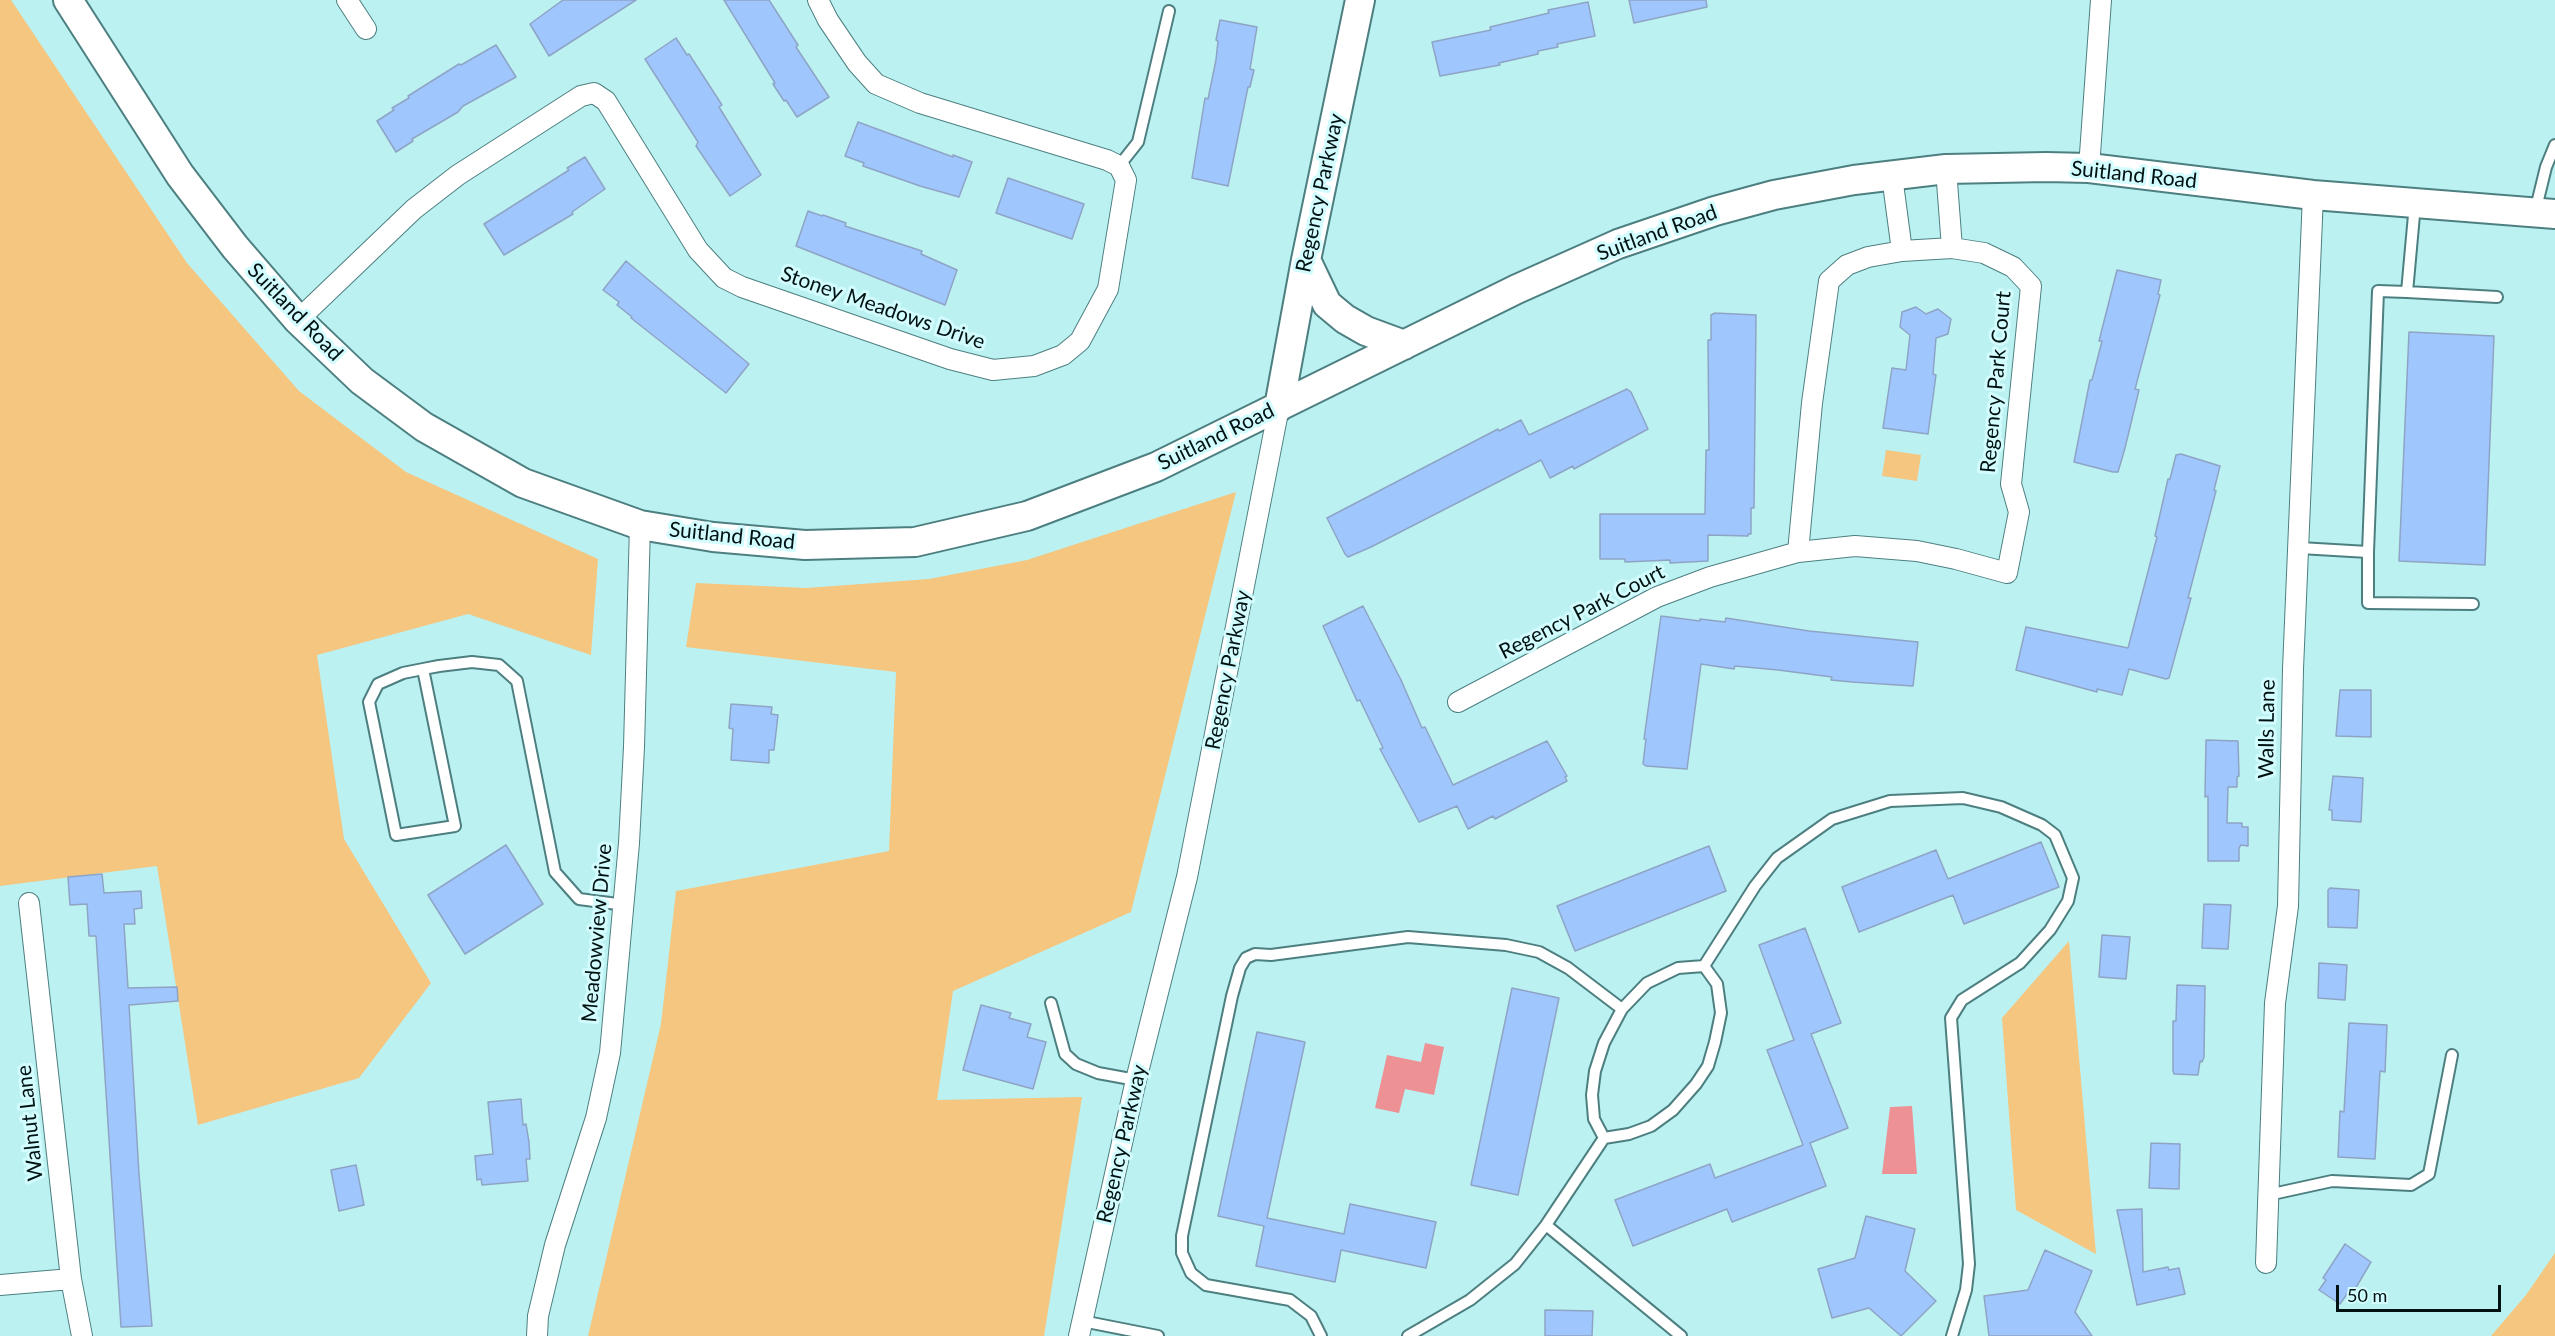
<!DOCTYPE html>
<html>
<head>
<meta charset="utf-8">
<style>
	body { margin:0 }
	#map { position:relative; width:2555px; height:1336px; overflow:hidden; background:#bcf1f2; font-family:Lato,sans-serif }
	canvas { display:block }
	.scale { position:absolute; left:2336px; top:1285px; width:165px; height:27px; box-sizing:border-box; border:3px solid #001112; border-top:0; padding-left:8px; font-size:18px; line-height:21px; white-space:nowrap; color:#001112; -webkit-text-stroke:4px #d2fcfd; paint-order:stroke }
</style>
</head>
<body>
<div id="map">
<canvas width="2555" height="1336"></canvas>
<div class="scale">50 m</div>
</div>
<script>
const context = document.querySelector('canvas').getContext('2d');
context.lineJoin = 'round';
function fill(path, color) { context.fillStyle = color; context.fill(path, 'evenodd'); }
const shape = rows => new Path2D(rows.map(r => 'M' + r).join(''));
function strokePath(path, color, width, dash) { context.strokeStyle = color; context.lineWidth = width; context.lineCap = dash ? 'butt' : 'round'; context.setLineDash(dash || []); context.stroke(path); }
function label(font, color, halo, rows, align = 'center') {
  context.font = font + ' Lato,sans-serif'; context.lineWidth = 6; context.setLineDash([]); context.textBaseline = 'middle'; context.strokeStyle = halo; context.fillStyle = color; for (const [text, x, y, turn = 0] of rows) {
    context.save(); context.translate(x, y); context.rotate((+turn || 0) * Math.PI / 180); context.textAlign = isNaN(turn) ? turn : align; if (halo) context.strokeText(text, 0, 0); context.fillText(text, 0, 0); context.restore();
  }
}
fill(shape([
	[0,0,11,0,187,263,299,391,406,472,598,559,591,655,468,614,317,655,344,839,431,983,359,1078,198,1125,157,866,0,886],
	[1886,450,1921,455,1917,481,1882,476],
	[1236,492,1131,912,953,991,937,1100,1082,1097,1044,1336,588,1336,661,1024,676,891,889,851,896,672,686,647,696,583,806,588,929,579,1027,560],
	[2069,941,2096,1254,2016,1210,2002,1018],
	[2555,1253,2555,1336,2491,1336,2526,1295]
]), '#f4c67f');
fill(shape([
	[1425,1043,1444,1047,1434,1095,1405,1089,1399,1113,1375,1108,1387,1055,1421,1062],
	[1912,1106,1917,1174,1882,1174,1890,1107]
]), '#ed9194');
const building = shape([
	[563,0,636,0,549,56,530,24,563,0],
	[724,0,769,0,798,45,796,47,829,97,797,117,786,100,784,101,773,84,775,83,724,0],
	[1629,0,1706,0,1707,7,1634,23,1629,0],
	[1588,2,1595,36,1557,44,1558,47,1538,51,1538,54,1499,63,1500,65,1440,76,1432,42,1491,30,1490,27,1549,13,1548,10,1588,2],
	[1220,20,1257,27,1250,69,1254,70,1250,87,1248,87,1228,186,1192,178,1205,98,1208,99,1216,60,1218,41,1216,40,1220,20],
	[676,38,687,55,689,54,722,105,719,107,761,175,730,196,696,146,698,142,645,59,676,38],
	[496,45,516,77,463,106,458,112,412,139,413,141,396,152,377,121,394,110,392,108,409,98,408,96,459,64,461,65,496,45],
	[858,122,953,157,953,155,972,162,959,197,920,186,863,166,864,163,845,156,858,122],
	[585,157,605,189,572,212,573,214,504,255,484,224,569,170,567,168,585,157],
	[1008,178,1084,204,1072,239,996,213,1008,178],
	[808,211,822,216,823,215,846,223,845,226,922,251,921,254,957,270,945,305,796,246,808,211],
	[626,261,749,364,726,393,631,318,632,317,617,305,619,302,603,290,626,261],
	[2117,270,2161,280,2158,294,2160,295,2135,389,2139,390,2125,448,2118,472,2113,472,2074,462,2090,380,2092,380,2102,341,2099,341,2117,270],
	[1916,307,1926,314,1938,309,1951,319,1948,334,1936,338,1933,374,1936,375,1928,434,1883,428,1892,368,1906,370,1910,335,1900,327,1902,312,1916,307],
	[1715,313,1756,315,1754,508,1751,508,1751,534,1748,534,1748,536,1708,535,1708,561,1670,563,1670,560,1625,562,1625,559,1600,559,1600,514,1705,514,1706,450,1709,450,1708,340,1711,340,1711,315,1715,313],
	[2409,332,2494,336,2485,565,2399,561,2409,332],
	[1627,389,1631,392,1648,429,1574,469,1573,466,1550,478,1541,460,1371,547,1348,557,1345,554,1327,518,1498,429,1499,431,1521,420,1529,435,1627,389],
	[2181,454,2220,466,2214,490,2216,491,2188,598,2191,598,2169,678,2166,679,2129,669,2122,695,2097,689,2097,692,2016,670,2026,627,2128,648,2157,537,2155,536,2168,479,2170,479,2176,455,2181,454],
	[1363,606,1401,680,1422,728,1425,727,1453,785,1547,741,1567,776,1565,777,1567,781,1495,819,1493,816,1468,829,1457,806,1419,822,1380,749,1383,748,1360,700,1357,701,1323,626,1363,606],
	[1661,616,1700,621,1700,619,1725,622,1726,618,1809,631,1918,642,1913,686,1852,682,1831,680,1832,677,1778,670,1735,666,1734,669,1701,664,1687,769,1646,766,1643,764,1646,739,1644,739,1661,616],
	[2340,690,2371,690,2371,737,2336,736,2340,690],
	[731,704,772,707,771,714,778,715,774,750,769,750,769,763,731,760,733,729,729,728,731,704],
	[2206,740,2238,741,2239,776,2237,777,2237,787,2228,787,2227,823,2242,823,2242,827,2248,827,2248,846,2241,845,2239,848,2239,861,2208,861,2208,796,2205,797,2206,740],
	[2333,776,2363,778,2361,822,2332,820,2332,810,2329,810,2333,776],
	[2041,842,2059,887,1964,924,1953,895,1859,932,1842,887,1936,850,1948,879,2041,842],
	[506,845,543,904,465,954,428,895,506,845],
	[1709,846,1726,891,1575,951,1557,906,1709,846],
	[102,874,104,893,141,891,142,908,134,909,135,924,124,924,128,988,177,987,178,1001,129,1005,139,1174,152,1326,121,1327,96,936,89,936,87,904,70,905,68,877,102,874],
	[2330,888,2359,890,2357,928,2328,927,2328,890,2330,888],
	[2204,904,2231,905,2228,949,2202,948,2204,904],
	[1805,928,1841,1023,1811,1034,1848,1128,1810,1143,1826,1186,1732,1222,1727,1209,1633,1246,1615,1200,1710,1164,1715,1178,1803,1145,1767,1050,1794,1040,1759,945,1805,928],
	[2102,935,2130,937,2126,979,2099,977,2102,935],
	[2319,963,2347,965,2345,1000,2318,998,2319,963],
	[2177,985,2205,986,2204,1057,2202,1062,2200,1061,2198,1075,2174,1074,2173,1071,2173,1021,2176,1021,2177,985],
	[1512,988,1559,998,1518,1195,1471,1185,1512,988],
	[981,1005,1011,1013,1009,1018,1031,1024,1027,1037,1046,1042,1033,1089,963,1070,981,1005],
	[2349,1023,2387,1025,2385,1072,2380,1071,2375,1159,2338,1157,2340,1111,2344,1112,2349,1023],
	[1257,1032,1305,1042,1267,1218,1344,1234,1350,1204,1436,1222,1426,1268,1341,1250,1335,1282,1256,1266,1264,1226,1218,1216,1257,1032],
	[521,1099,523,1125,526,1124,529,1142,530,1159,526,1159,528,1181,482,1185,481,1179,477,1180,475,1156,493,1154,488,1102,521,1099],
	[2151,1143,2180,1144,2179,1189,2149,1188,2151,1143],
	[356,1165,364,1205,339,1211,331,1170,356,1165],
	[2142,1209,2143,1272,2168,1267,2169,1270,2179,1268,2185,1294,2137,1305,2117,1210,2142,1209],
	[1866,1216,1915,1229,1905,1271,1936,1301,1901,1336,1869,1308,1832,1318,1818,1269,1855,1258,1866,1216],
	[2345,1244,2371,1262,2351,1296,2347,1294,2340,1304,2319,1290,2326,1280,2323,1278,2345,1244],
	[2045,1250,2092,1271,2075,1312,2092,1336,1989,1336,1984,1296,2028,1290,2045,1250],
	[1545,1310,1593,1311,1592,1336,1545,1336,1545,1310]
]);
fill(building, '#a0c6fe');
strokePath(building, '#8ea4c5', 1.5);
const lane = shape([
	[1119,166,1138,142,1169,11],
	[2535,212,2546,167,2555,145],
	[2407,292,2497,297],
	[2300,548,2368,552,2378,291,2407,292,2415,204],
	[2368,552,2368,603,2473,604],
	[423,669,455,826,396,835,369,702,378,684,403,673,423,669,439,666,472,662,499,665,517,681,555,872,579,899,625,905],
	[1051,1003,1065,1054,1076,1064,1098,1073,1136,1080],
	[1604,1138,1629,1134,1651,1126,1673,1110,1696,1084,1708,1066,1715,1042,1721,1013,1717,984,1704,966],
	[2268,1195,2332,1181,2411,1185,2429,1174,2452,1055],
	[1546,1225,1681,1336],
	[1082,1321,1158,1336],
	[1321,1336,1311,1316,1290,1300,1206,1285,1191,1273,1182,1253,1182,1236,1232,996,1240,968,1246,958,1255,954,1271,955,1408,937,1506,945,1539,952,1568,968,1622,1009],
	[1408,1336,1470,1300,1515,1264,1546,1225,1604,1138,1594,1119,1592,1095,1595,1071,1604,1043,1622,1009,1647,983,1678,968,1704,966,1755,886,1777,858,1832,819,1890,801,1963,798,2001,807,2042,825,2055,835,2073,878,2068,901,2050,930,2020,963,1962,1000,1951,1018,1969,1264,1966,1290,1952,1336]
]);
const street = shape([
	[347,0,366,29],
	[2089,168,2101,0],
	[1946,169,1952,248],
	[1892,176,1902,251],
	[298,320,414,209,458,175,581,96,594,93,606,101,698,250,724,278,742,287,950,359,993,370,1034,366,1063,355,1080,341,1108,289,1126,180,1119,166,1107,160,920,103,876,84,857,63,828,20,818,0],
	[1458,702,1657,597,1710,577,1798,552,1812,403,1829,281,1847,265,1868,257,1902,251,1952,248,1984,253,2013,267,2031,286,2011,484,2019,512,2007,573,1956,559,1917,551,1855,546,1798,552],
	[29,903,71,1279,82,1336],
	[2266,1263,2275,1003,2288,906,2293,669,2313,195],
	[0,1285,71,1279],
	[537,1336,538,1316,555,1245,596,1118,610,1053,629,843,634,747,640,525],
	[1079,1336,1136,1080,1187,877,1279,407]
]);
const secondary = shape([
	[68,0,180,175,235,247,298,320,362,381,424,427,523,483,640,525,713,537,805,545,915,542,1027,516,1156,467,1517,289,1618,244,1715,211,1774,195,1854,180,1946,169,2046,167,2089,168,2313,195,2555,214],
	[1306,260,1327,304,1345,319,1366,331,1404,345],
	[1279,407,1306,260,1360,0]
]);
strokePath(lane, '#4d7f80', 14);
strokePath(street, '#4d7f80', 22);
strokePath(secondary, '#4d7f80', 32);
strokePath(lane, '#fff', 10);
strokePath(street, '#fff', 20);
strokePath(secondary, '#fff', 28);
label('21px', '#001112', '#d2fcfd', [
	["Suitland Road",2134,175,6],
	["Regency Parkway",1320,193,-78],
	["Suitland Road",1657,233,-20],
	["Stoney Meadows Drive",883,308,19],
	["Suitland Road",295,312,46],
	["Regency Park Court",1996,382,-85],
	["Suitland Road",1216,437,-26],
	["Suitland Road",732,536,6],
	["Regency Park Court",1582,612,-27],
	["Regency Parkway",1228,670,-79],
	["Walls Lane",2267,729,-89],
	["Meadowview Drive",597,933,-85],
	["Walnut Lane",30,1123,-96],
	["Regency Parkway",1122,1144,-77]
]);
</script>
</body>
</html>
